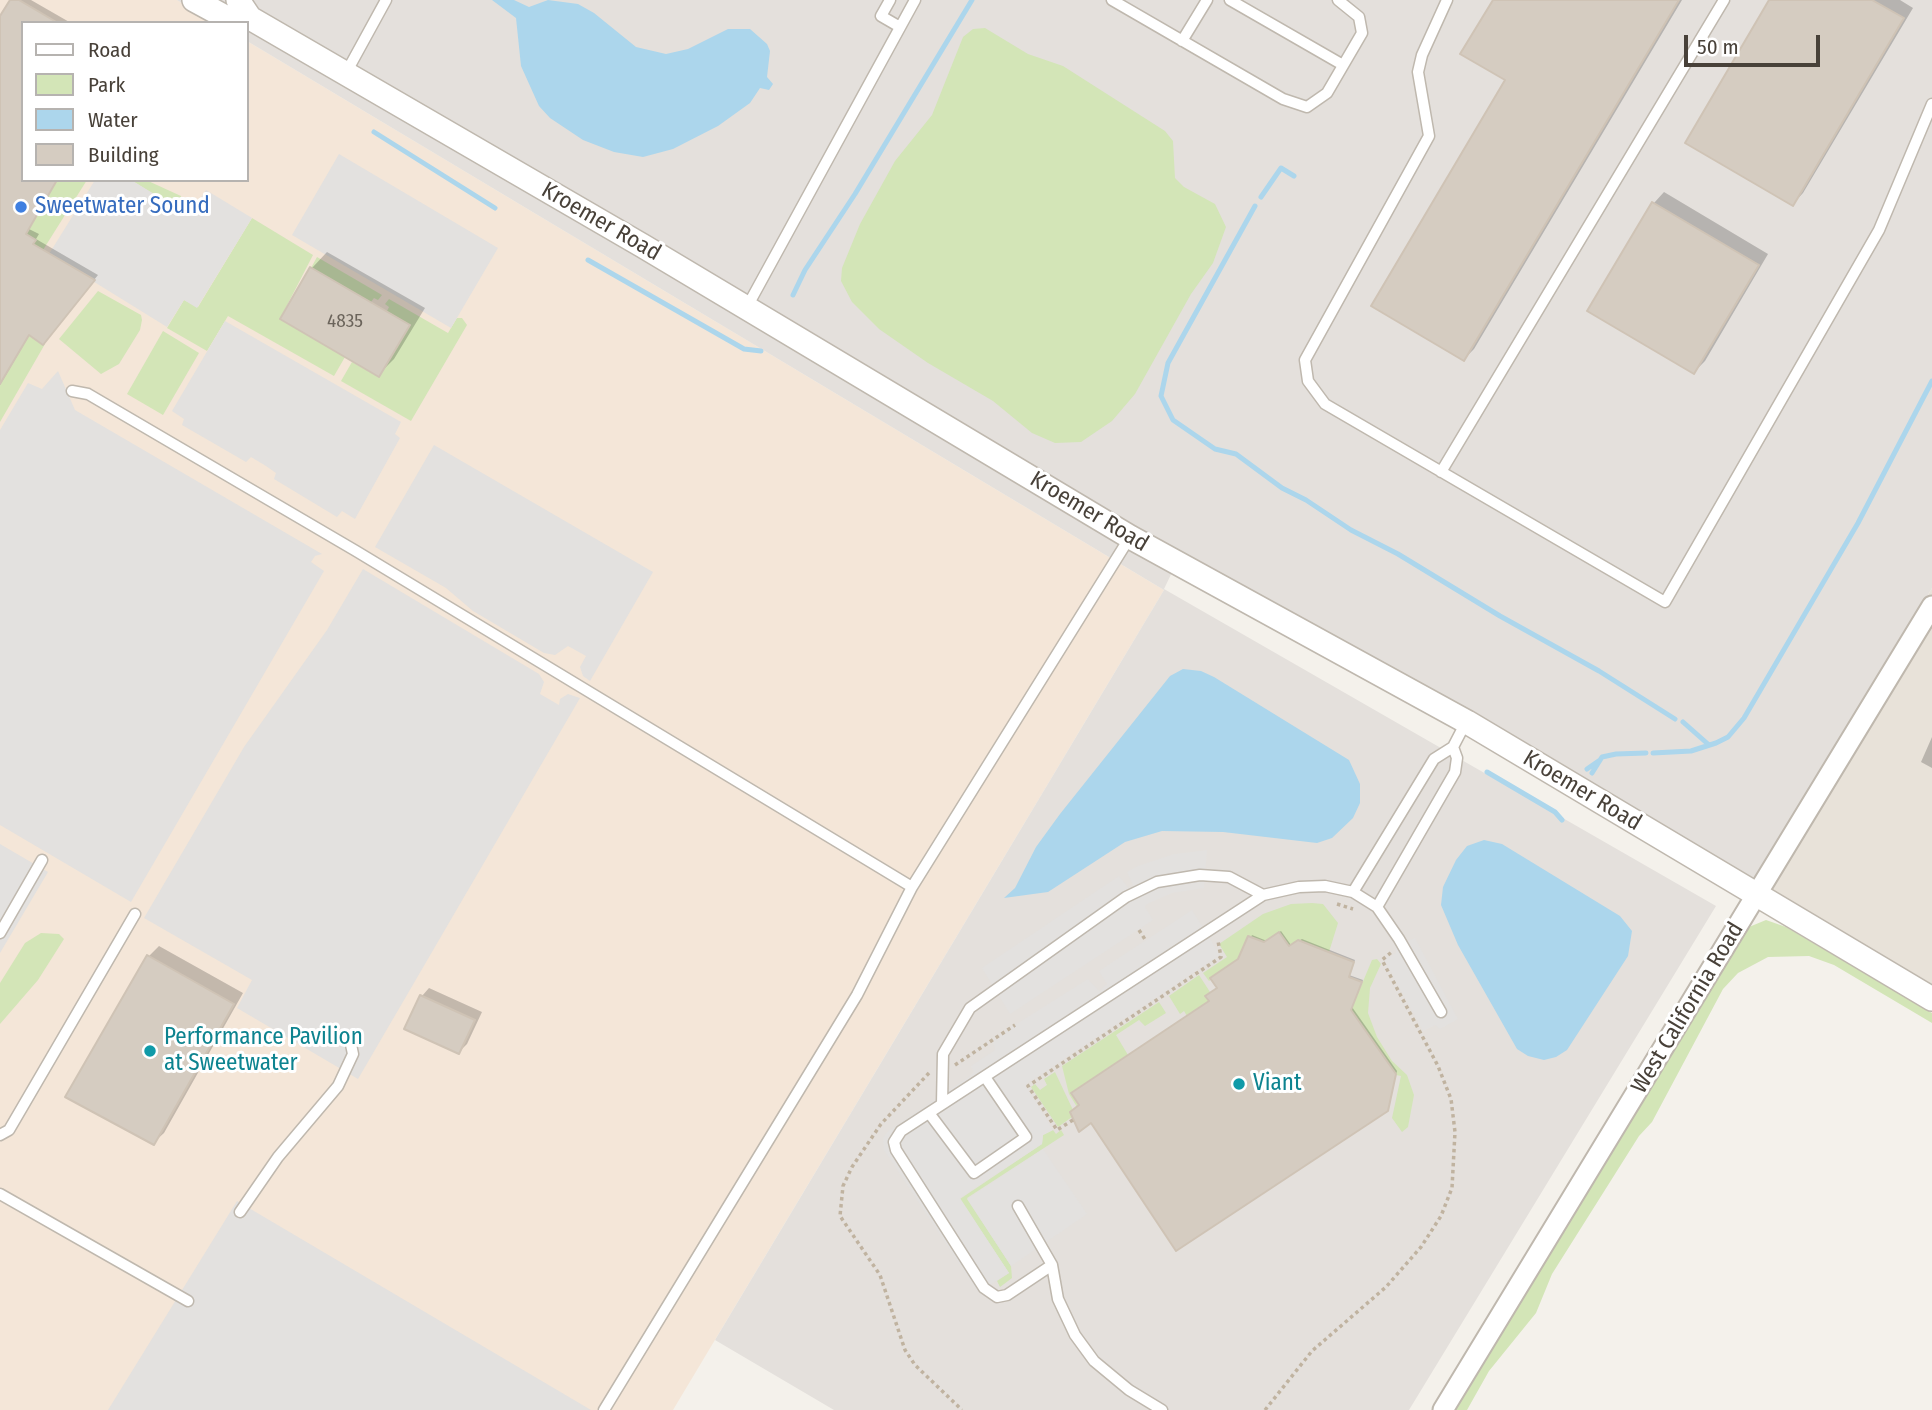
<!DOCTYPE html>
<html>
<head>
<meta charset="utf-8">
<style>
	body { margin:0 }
	#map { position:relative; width:1932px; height:1410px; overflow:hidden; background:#f4f1eb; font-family:"Fira Sans Condensed",sans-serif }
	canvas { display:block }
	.legend { position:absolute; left:21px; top:21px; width:228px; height:161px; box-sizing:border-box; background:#fff; border:2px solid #b6b3b0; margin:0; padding:9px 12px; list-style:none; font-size:21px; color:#484139 }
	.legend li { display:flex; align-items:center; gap:14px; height:35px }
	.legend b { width:35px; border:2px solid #b6b3b0 }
	.scale { position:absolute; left:1684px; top:35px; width:136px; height:32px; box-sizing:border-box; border:4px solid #484139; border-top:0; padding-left:9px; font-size:21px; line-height:24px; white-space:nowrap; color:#484139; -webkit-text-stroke:5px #fff; paint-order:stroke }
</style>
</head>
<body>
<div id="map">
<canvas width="1932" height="1410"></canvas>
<ul class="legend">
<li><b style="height:9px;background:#fff"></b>Road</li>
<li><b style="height:19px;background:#d3e5b7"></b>Park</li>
<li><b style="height:19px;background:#acd6ec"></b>Water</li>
<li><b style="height:19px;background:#d5ccc1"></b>Building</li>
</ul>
<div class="scale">50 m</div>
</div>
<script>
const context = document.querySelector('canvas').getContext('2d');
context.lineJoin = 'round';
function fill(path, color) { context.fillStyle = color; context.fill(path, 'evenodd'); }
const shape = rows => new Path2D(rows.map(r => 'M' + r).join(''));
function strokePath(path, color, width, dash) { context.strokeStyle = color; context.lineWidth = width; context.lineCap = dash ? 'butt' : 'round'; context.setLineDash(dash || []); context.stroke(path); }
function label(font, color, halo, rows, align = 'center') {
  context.font = font + ' "Fira Sans Condensed",sans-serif'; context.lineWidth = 6; context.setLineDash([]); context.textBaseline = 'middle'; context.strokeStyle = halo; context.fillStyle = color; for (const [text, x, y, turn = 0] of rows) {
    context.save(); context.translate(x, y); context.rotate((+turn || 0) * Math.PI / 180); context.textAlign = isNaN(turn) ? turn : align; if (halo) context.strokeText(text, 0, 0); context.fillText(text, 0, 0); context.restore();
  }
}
fill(shape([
	[1932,588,1932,1000,1757,895]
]), '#e8e2d9');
fill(shape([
	[0,0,177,0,215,23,23,23,23,180,247,180,247,41,1164,590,673,1410,0,1410]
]), '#f4e6d8');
fill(shape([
	[177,0,1932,0,1932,588,1757,895,1176,564,1164,589,1716,906,1409,1410,834,1410,715,1340,1164,590,247,41,247,23,215,23]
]), '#e4e0dc');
fill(shape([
	[985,28,1028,54,1063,66,1165,131,1173,141,1175,178,1184,187,1215,204,1226,227,1213,263,1191,294,1135,394,1112,421,1081,442,1055,443,1032,433,993,401,928,363,879,329,852,302,841,281,842,268,860,224,895,161,932,115,963,37,973,29],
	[57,180,87,180,43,250,33,244,35,239,26,234],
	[131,180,146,180,181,196,182,212],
	[252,218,313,255,280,319,345,357,334,376,228,316,207,351,167,328,184,300,198,307],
	[317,257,382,295,378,300,374,298,371,302,311,268],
	[98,291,141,315,142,320,140,330,119,364,101,374,59,339],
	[389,299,448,333,457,318,462,318,467,325,411,421,341,381,352,362,379,377,410,325,387,311,389,307,385,304],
	[163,331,199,353,163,415,127,394],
	[29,335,45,344,0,422,0,384],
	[1312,903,1323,904,1338,923,1329,952,1299,940,1289,946,1279,932,1264,942,1249,936,1238,959,1209,981,1203,973,1227,957,1219,944,1263,914,1291,904],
	[1766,920,1786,927,1932,1013,1932,1023,1834,965,1809,956,1768,957,1738,973,1723,989,1652,1122,1639,1136,1552,1274,1536,1313,1489,1371,1467,1410,1454,1410,1737,946,1749,927],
	[41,933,59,934,64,939,38,980,0,1024,0,983,25,943],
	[1377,959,1381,964,1370,988,1368,1013,1377,1037,1392,1061,1407,1075,1414,1095,1408,1127,1402,1132,1392,1118,1401,1076,1396,1075,1351,1010,1372,960],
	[1199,975,1210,992,1205,996,1209,1001,1187,1016,1184,1011,1180,1014,1169,996],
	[1159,1002,1166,1013,1145,1026,1139,1020,1116,1035,1128,1055,1071,1093,1079,1105,1077,1107,1069,1094,1062,1066],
	[1055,1072,1073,1110,1070,1112,1072,1117,1058,1127,1031,1087,1035,1084,1040,1090,1047,1085,1044,1079],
	[1053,1130,1056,1134,1061,1130,1064,1135,967,1198,1011,1266,1012,1278,1000,1287,997,1281,1009,1273,960,1199,1042,1144,1043,1135]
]), '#d3e5b7');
fill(shape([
	[339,154,498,248,451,328,292,235],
	[95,180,131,180,189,215,206,190,252,218,197,308,184,300,167,327,49,254],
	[225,321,401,422,395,434,400,438,355,519,342,511,337,517,274,479,276,473,266,466,251,457,246,462,182,425,184,419,172,411],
	[58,371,75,410,322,554,315,556,311,562,324,571,131,902,0,825,0,430,28,383,42,389],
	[434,445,653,572,590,681,583,676,580,667,586,656,568,646,555,655,544,653,473,611,446,588,375,547],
	[363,569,539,674,544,682,540,694,559,705,560,699,568,694,580,698,358,1079,237,1008,252,980,144,918,244,747,327,630],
	[0,844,48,872,0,953],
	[1207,850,1204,888,1172,893,1147,904,1145,907,1153,920,1010,1014,982,968,1119,876,1130,890,1133,885,1127,872,1138,866,1174,854],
	[1192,910,1220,955,1025,1085,1053,1130,1043,1135,1042,1144,960,1198,1009,1273,978,1292,884,1150,883,1138,887,1132,970,1076,974,1072,971,1066,995,1050,993,1041,1015,1025,1088,979,1099,991,1107,984,1099,971],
	[1415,938,1458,1019,1440,1029,1435,1025,1423,1031,1384,960,1396,953,1396,946],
	[1043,1149,1087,1214,1011,1266,967,1199],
	[237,1201,591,1410,108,1410]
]), '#e3e1df');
fill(shape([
	[492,0,514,0,529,7,548,0,578,4,594,13,636,47,666,54,688,49,728,29,750,29,767,44,770,51,767,77,773,84,769,90,760,88,750,103,718,126,673,149,643,157,614,152,583,140,550,118,539,106,521,66,516,18],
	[1183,669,1201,671,1214,677,1349,760,1360,784,1360,803,1353,818,1332,838,1317,843,1223,832,1162,831,1125,842,1048,892,1004,898,1015,888,1036,847,1060,814,1170,676],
	[1484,840,1502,844,1620,916,1632,931,1628,956,1567,1050,1556,1057,1544,1060,1528,1056,1517,1049,1458,945,1441,905,1443,887,1456,860,1467,846]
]), '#acd6ec');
fill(shape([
	[12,0,31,0,71,23,23,23,23,180,57,180,29,229,39,234,36,239,98,275,47,338,30,334,0,385,0,20],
	[1495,0,1682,0,1474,349,1464,359,1507,80],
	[1771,0,1900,0,1913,8,1803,193,1793,204],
	[1664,192,1768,254,1705,361,1694,372,1590,310,1654,203],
	[327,252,425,308,394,359,378,375,312,268],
	[1932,737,1932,768,1921,762],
	[1281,931,1291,945,1302,939,1355,960,1349,975,1363,980,1352,1007,1397,1071,1387,1109,1211,1001,1240,959,1252,935,1267,941],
	[159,946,243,993,164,1133,153,1143,149,956],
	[429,988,482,1012,467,1044,459,1052,422,996]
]), '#0003');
strokePath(shape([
	[374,132,495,208],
	[1261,197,1281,168,1294,176],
	[1255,206,1168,363,1161,396,1173,420,1215,449,1236,454,1282,488,1306,500,1351,530,1398,554,1500,616,1599,671,1675,719],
	[588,260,744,349,761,351],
	[793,295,805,270,855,194,972,0],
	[1683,722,1709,745],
	[1653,753,1691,751,1716,743,1728,737,1744,718,1858,523,1932,381],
	[1587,769,1600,760],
	[1487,772,1555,812,1562,820],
	[1592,773,1602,757,1616,754,1646,753]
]), '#acd6ec', 5);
const building = shape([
	[10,0,19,0,58,23,23,23,23,180,57,180,26,234,36,240,33,244,95,280,43,345,29,335,0,384,0,16,10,0],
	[1493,0,1679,0,1464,361,1371,306,1505,80,1460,54,1493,0],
	[1769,0,1872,0,1904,18,1793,206,1685,143,1769,0],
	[1652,202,1759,265,1694,374,1587,311,1652,202],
	[310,267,410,325,379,377,280,319,310,267],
	[1279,932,1289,946,1298,940,1354,962,1349,977,1362,982,1351,1010,1396,1074,1388,1111,1176,1251,1091,1123,1079,1132,1070,1112,1079,1105,1071,1093,1209,1001,1205,996,1217,988,1210,978,1238,959,1248,936,1264,942,1279,932],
	[147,955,234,1004,154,1145,65,1097,147,955],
	[420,995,475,1020,459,1054,404,1029,420,995]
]);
fill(building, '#d5ccc1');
strokePath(building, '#cfc3b5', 2);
const service = shape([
	[890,0,881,16,900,27],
	[1112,0,1283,99,1307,107,1327,93,1362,33,1359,17,1338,0],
	[1230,0,1343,65],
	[1447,0,1422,55,1418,72,1429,136,1305,360,1308,381,1325,404,1665,602,1879,230,1932,104],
	[1182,41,1207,0],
	[346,73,386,0],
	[747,307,915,0],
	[72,391,88,394,356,551,912,887],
	[1441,472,1724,0],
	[1353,892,1434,759,1453,747,1466,722],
	[1263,895,1299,887,1325,886,1353,892,1377,907,1399,939,1441,1012],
	[1377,907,1455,772,1457,758,1453,747],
	[0,933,42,860],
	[942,1104,943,1054,970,1008,1126,897,1157,882,1200,875,1229,877,1263,895,901,1131,894,1142,896,1150,984,1288,997,1297,1007,1295,1052,1265],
	[929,1113,974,1173,1026,1137,985,1077],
	[0,1135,9,1130,135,914],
	[0,1194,188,1301],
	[1018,1206,1052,1265,1058,1299,1075,1335,1094,1361,1129,1390,1162,1410],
	[240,1212,278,1157,338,1086,353,1054,350,1040],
	[604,1410,857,995,912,887,1130,537]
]);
const minor = shape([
	[1443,1410,1932,606]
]);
const tertiary = shape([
	[194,0,229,19,250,18],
	[238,0,250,18,643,246,1130,537,1467,722,1932,999]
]);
strokePath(service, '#bfb8ae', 13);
strokePath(minor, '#bfb8ae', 23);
strokePath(tertiary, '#bfb8ae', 26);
strokePath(shape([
	[1337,904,1353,909],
	[1139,930,1146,941],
	[955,1065,1015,1025],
	[929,1073,881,1124,852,1167,843,1186,840,1216,880,1275,905,1350,915,1365,962,1410],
	[1073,1120,1057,1130,1028,1086,1221,957,1218,941],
	[1265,1410,1312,1351,1386,1287,1421,1247,1441,1216,1452,1188,1455,1132,1451,1099,1438,1066,1382,960,1393,951]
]), '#c0b3a0', 3.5, [3.5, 3.5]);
strokePath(service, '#fff', 10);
strokePath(minor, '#fff', 19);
strokePath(tertiary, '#fff', 23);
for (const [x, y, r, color] of [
	[21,207,7,"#3f7fe0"],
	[150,1051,7,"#0f9aa8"],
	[1239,1084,7,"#0f9aa8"]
]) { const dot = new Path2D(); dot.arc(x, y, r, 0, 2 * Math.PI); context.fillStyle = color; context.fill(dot); strokePath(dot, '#fff', 2.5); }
label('19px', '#6b645b', null, [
	["4835",345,322]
]);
label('23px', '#366cbe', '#fff', [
	["Sweetwater Sound",35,207]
], 'left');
label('23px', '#484139', '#fff', [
	["Kroemer Road",601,222,30],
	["Kroemer Road",1089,512,31],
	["Kroemer Road",1582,791,31],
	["West California Road",1688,1008,-59]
]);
label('23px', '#0d838f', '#fff', [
	["Performance Pavilion",164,1038],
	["at Sweetwater",164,1064],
	["Viant",1253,1084]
], 'left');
</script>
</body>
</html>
